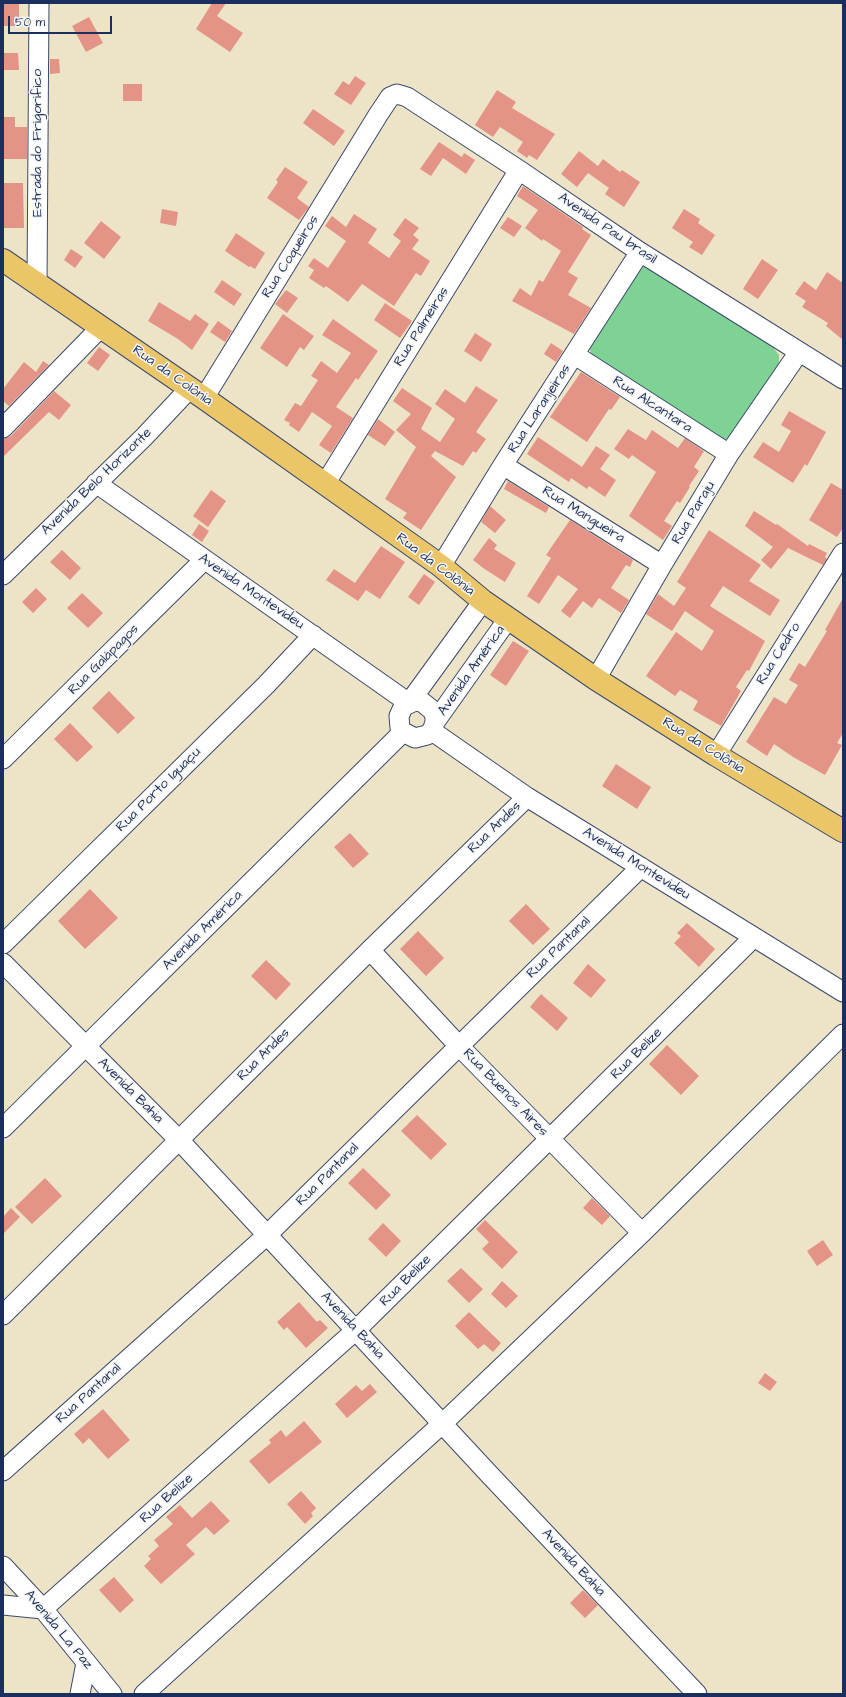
<!DOCTYPE html>
<html>
<head>
<meta charset="utf-8">
<style>
	body { margin:0 }
	#map { position:relative; width:846px; height:1697px; overflow:hidden; background:#ede3c6; font-family:"Architects Daughter",sans-serif }
	canvas { display:block }
	.frame { position:absolute; inset:0; border:4px solid #1b2f5e; pointer-events:none }
	.scale { position:absolute; left:8px; top:16px; width:104px; height:18px; box-sizing:border-box; border:2px solid #1b2f5e; border-top:0; padding-left:5px; font-size:12px; line-height:14px; white-space:nowrap; color:#1b2f5e; -webkit-text-stroke:3px #f6f6f2; paint-order:stroke }
</style>
</head>
<body>
<div id="map">
<canvas width="846" height="1697"></canvas>
<div class="frame"></div>
<div class="scale">50 m</div>
</div>
<script>
const context = document.querySelector('canvas').getContext('2d');
context.lineJoin = 'round';
function fill(path, color) { context.fillStyle = color; context.fill(path, 'evenodd'); }
const shape = rows => new Path2D(rows.map(r => 'M' + r).join(''));
function strokePath(path, color, width, dash) { context.strokeStyle = color; context.lineWidth = width; context.lineCap = dash ? 'butt' : 'round'; context.setLineDash(dash || []); context.stroke(path); }
function label(font, color, halo, rows, align = 'center') {
  context.font = font + ' "Architects Daughter",sans-serif'; context.lineWidth = 3; context.setLineDash([]); context.textBaseline = 'middle'; context.strokeStyle = halo; context.fillStyle = color; for (const [text, x, y, turn = 0] of rows) {
    context.save(); context.translate(x, y); context.rotate((+turn || 0) * Math.PI / 180); context.textAlign = isNaN(turn) ? turn : align; if (halo) context.strokeText(text, 0, 0); context.fillText(text, 0, 0); context.restore();
  }
}
fill(shape([
	[647,266,772,346,779,355,779,367,731,438,720,441,591,354,589,345,639,268]
]), '#7fd294');
fill(shape([
	[3,3,19,3,19,26,3,26],
	[212,3,226,3,217,16,243,33,230,52,196,29],
	[89,17,103,43,86,52,72,26],
	[3,53,18,53,19,70,3,70],
	[50,59,59,59,60,73,50,74],
	[355,76,366,83,351,105,334,94,343,81,349,85],
	[123,84,142,84,142,101,123,101],
	[497,90,516,102,512,108,555,134,537,160,529,155,527,158,517,151,523,142,500,127,493,137,475,125],
	[313,109,345,131,334,146,303,123],
	[3,117,15,117,15,127,27,127,27,159,3,159],
	[439,142,462,157,464,153,475,160,466,174,443,158,431,176,420,169],
	[579,151,598,166,603,159,620,172,622,170,640,182,624,207,605,194,609,188,588,173,577,187,561,174],
	[285,167,308,182,297,198,309,207,299,220,267,198,278,182,276,180],
	[3,183,23,183,24,228,4,228],
	[523,186,583,227,582,229,591,235,568,272,578,278,568,295,591,308,574,334,512,301,520,288,531,296,539,280,543,282,561,251,543,239,542,241,525,228,538,210,517,196],
	[162,209,178,212,176,226,160,223],
	[684,209,700,219,698,223,715,235,702,255,689,247,693,242,672,228],
	[354,214,377,229,368,243,389,258,401,241,393,235,405,218,419,228,413,235,419,240,412,249,430,261,421,276,416,273,394,306,362,284,348,302,326,286,324,288,309,278,314,270,308,266,314,258,328,268,346,241,325,226,332,216,346,227],
	[508,217,522,226,514,237,500,228],
	[101,221,121,237,104,259,84,243],
	[236,233,265,253,255,269,250,266,249,267,225,251],
	[71,249,83,257,75,268,64,260],
	[762,259,778,270,758,299,743,289],
	[827,272,843,283,843,340,826,326,828,323,802,307,806,301,795,294,804,281,816,290],
	[222,280,242,294,234,306,214,292],
	[286,290,298,298,287,313,275,304],
	[159,302,190,321,195,314,209,324,192,350,178,339,148,321],
	[385,303,412,321,400,338,374,320],
	[283,314,314,336,304,350,300,347,287,367,260,348],
	[333,319,378,351,358,380,356,378,336,407,353,418,331,453,319,445,332,426,312,412,299,432,289,425,290,423,284,420,295,403,301,406,318,380,311,376,321,361,337,373,351,353,322,335],
	[218,321,232,331,225,342,210,332],
	[475,333,492,344,481,362,464,351],
	[551,343,563,351,556,362,544,354],
	[99,347,110,355,98,371,87,363],
	[43,361,49,365,9,406,3,401,3,389,24,362,36,372],
	[581,372,620,397,611,410,609,409,587,442,550,417],
	[476,386,498,400,476,432,486,439,476,453,473,451,463,466,435,451,431,456,456,477,421,530,403,518,407,513,385,499,416,447,396,430,411,414,393,401,402,388,432,408,421,429,440,442,455,419,435,404,445,389,465,403],
	[54,391,71,405,59,420,49,412,3,457,3,439,11,436],
	[789,411,826,432,807,466,805,464,793,483,753,457,763,442,779,452,791,431,781,425],
	[378,419,395,432,385,446,368,435],
	[628,429,646,440,652,430,678,448,685,438,704,451,694,467,699,471,689,486,690,487,680,503,677,501,664,521,672,526,663,540,629,516,656,472,632,455,629,459,614,449],
	[538,437,582,467,596,446,610,455,600,469,616,480,605,497,589,486,587,489,571,478,569,482,527,454],
	[508,481,549,507,546,513,504,489],
	[831,483,843,490,843,528,837,537,809,520],
	[211,490,226,501,208,527,193,516],
	[490,506,506,520,495,533,481,522],
	[754,511,776,525,777,524,808,546,809,544,827,553,825,557,827,559,823,565,788,548,771,569,761,560,773,547,745,526],
	[570,520,633,560,630,567,626,565,611,588,629,600,621,613,599,598,592,608,583,601,570,618,561,611,578,589,558,575,539,604,527,596,551,558,546,555],
	[199,524,209,531,202,542,192,535],
	[709,530,761,565,749,581,780,600,770,616,723,586,710,606,765,641,749,671,747,670,736,687,741,691,721,726,693,710,698,701,680,690,675,696,646,676,676,632,702,651,714,631,685,611,672,631,646,614,658,594,674,606,686,588,677,582],
	[489,538,497,545,494,549,516,563,505,582,483,568,473,560],
	[381,546,405,562,380,599,366,590,358,601,326,580,334,569,355,583],
	[62,550,81,568,70,580,50,562],
	[424,574,435,582,419,605,408,597],
	[36,588,47,599,33,613,22,602],
	[82,593,103,613,88,628,67,608],
	[843,598,843,733,837,743,842,745,825,775,793,757,774,744,767,756,746,742,774,697,786,704,798,685,789,680,799,663,805,667,827,631,825,630],
	[513,641,529,651,506,686,490,675],
	[109,691,135,718,118,734,92,708],
	[70,723,93,747,77,762,54,739],
	[616,764,651,787,637,809,602,786],
	[350,833,369,854,353,868,334,847],
	[90,889,118,918,85,949,58,921],
	[526,904,550,929,533,945,509,921],
	[687,923,715,949,699,967,674,943,681,936,677,933],
	[418,931,444,958,426,976,400,949],
	[266,960,291,984,276,1000,251,976],
	[588,964,606,980,591,998,573,983],
	[541,994,568,1018,557,1031,530,1007],
	[667,1045,699,1076,681,1095,649,1064],
	[417,1115,447,1144,431,1160,401,1131],
	[363,1168,391,1195,376,1210,348,1183],
	[45,1178,62,1196,32,1224,15,1207],
	[592,1198,610,1216,602,1225,583,1208],
	[11,1208,20,1217,3,1234,3,1217],
	[485,1220,518,1252,502,1269,482,1249,489,1242,476,1229],
	[383,1223,401,1241,386,1257,368,1239],
	[823,1240,833,1255,817,1266,807,1251],
	[461,1268,483,1289,469,1303,447,1281],
	[502,1281,518,1296,506,1308,491,1294],
	[299,1302,317,1322,320,1320,328,1328,306,1348,287,1327,284,1330,277,1322],
	[469,1312,501,1343,493,1352,484,1344,478,1349,455,1326],
	[765,1373,777,1382,770,1391,758,1383],
	[370,1384,377,1392,347,1418,335,1404,356,1385,362,1391],
	[103,1409,130,1440,108,1459,89,1438,83,1444,74,1434],
	[304,1421,322,1442,269,1484,249,1461,271,1443,269,1440,281,1430,286,1437],
	[301,1491,316,1508,311,1513,313,1516,305,1524,287,1504],
	[211,1501,230,1521,214,1535,206,1527,186,1545,195,1554,161,1584,144,1566,151,1559,148,1556,159,1546,154,1540,173,1524,166,1517,180,1505,192,1518],
	[114,1577,134,1600,120,1613,99,1590],
	[583,1590,598,1605,585,1618,570,1603]
]), '#e49486');
const minor = shape([
	[37,283,39,3],
	[575,355,729,454],
	[204,398,378,115,390,97,397,94,407,97,519,170,640,252,843,379],
	[3,428,101,327],
	[503,465,662,565],
	[96,483,406,701],
	[325,484,519,170],
	[441,566,503,465,640,252],
	[3,575,144,437,190,388],
	[596,679,662,565,729,454,799,352],
	[406,701,404,706,415,701,422,702,432,710,435,716,435,722,432,731,427,735,415,738,403,732,400,728,399,716,406,701],
	[409,703,483,601],
	[435,722,508,619],
	[432,731,527,797,843,992],
	[716,755,843,553],
	[3,759,204,560],
	[3,944,266,685,313,635],
	[370,950,459,1046,642,1233],
	[3,963,179,1140,488,1473,697,1694],
	[3,1128,403,732],
	[3,1315,370,950,527,797],
	[3,1471,266,1236,641,867],
	[3,1566,43,1609,112,1694],
	[3,1605,43,1609,356,1330,754,937],
	[80,1694,86,1663],
	[144,1694,443,1423,642,1233,843,1034]
]);
const major = shape([
	[3,260,204,398,441,566,483,601,596,679,716,755,843,831]
]);
strokePath(minor, '#3a4a6e', 21);
strokePath(major, '#3a4a6e', 24);
strokePath(minor, '#fff', 19);
strokePath(major, '#ebc669', 22);
label('14px', '#1b2f5e', '#f6f6f2', [
	["Estrada do Frigorifico",38,143,-90],
	["Avenida Pau brasil",607,229,34],
	["Rua Coqueiros",291,257,-58],
	["Rua Palmeiras",422,327,-58],
	["Rua da Colônia",172,376,35],
	["Rua Alcantara",652,405,33],
	["Rua Laranjeiras",540,409,-57],
	["Avenida Belo Horizonte",97,482,-44],
	["Rua Paraju",694,513,-59],
	["Rua Mangueira",583,515,32],
	["Rua da Colônia",435,565,37],
	["Avenida Montevideu",251,592,34],
	["Rua Cedro",779,654,-58],
	["Rua Galápagos",104,660,-45],
	["Avenida América",472,671,-55],
	["Rua da Colônia",703,746,32],
	["Rua Porto Iguaçu",159,790,-45],
	["Rua Andes",495,828,-44],
	["Avenida Montevideu",636,864,32],
	["Avenida América",203,931,-45],
	["Rua Pantanal",559,948,-44],
	["Rua Belize",637,1054,-45],
	["Rua Andes",264,1055,-45],
	["Avenida Bahia",130,1091,45],
	["Rua Buenos Aires",505,1093,46],
	["Rua Pantanal",328,1175,-45],
	["Rua Belize",406,1281,-45],
	["Avenida Bahia",352,1326,47],
	["Rua Pantanal",89,1394,-42],
	["Rua Belize",167,1499,-42],
	["Avenida Bahia",573,1563,47],
	["Avenida La Paz",58,1630,50]
]);
</script>
</body>
</html>
